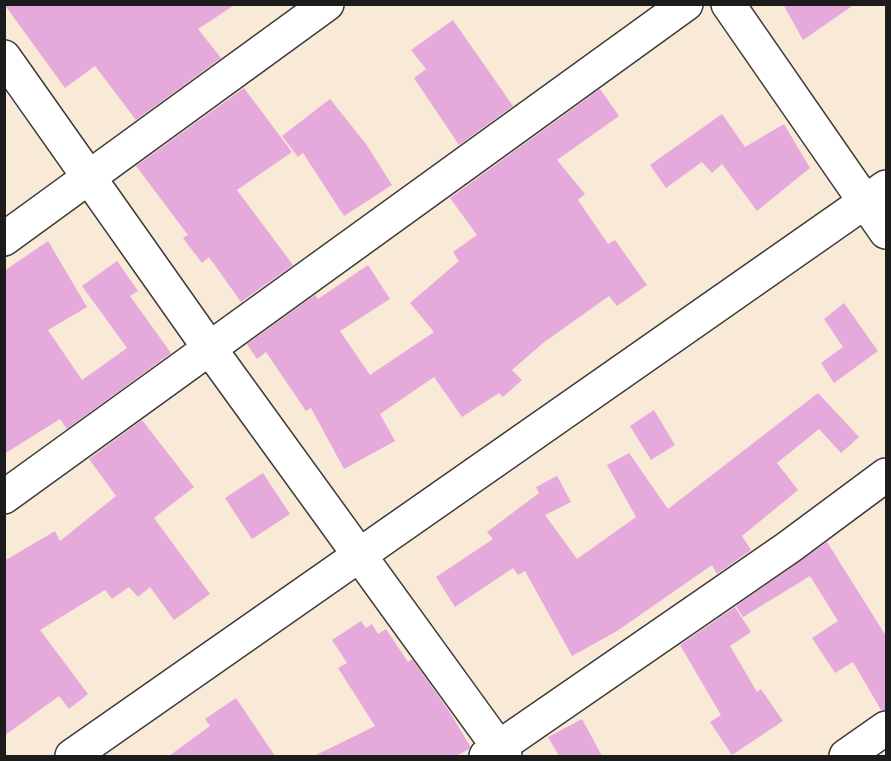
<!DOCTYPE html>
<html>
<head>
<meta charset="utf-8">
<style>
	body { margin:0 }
	#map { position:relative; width:891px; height:761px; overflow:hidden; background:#f9e9d7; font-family:"Gentium Book Plus",serif }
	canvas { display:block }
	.frame { position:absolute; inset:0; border:6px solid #1c1c1c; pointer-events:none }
</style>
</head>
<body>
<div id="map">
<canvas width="891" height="761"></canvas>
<div class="frame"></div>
</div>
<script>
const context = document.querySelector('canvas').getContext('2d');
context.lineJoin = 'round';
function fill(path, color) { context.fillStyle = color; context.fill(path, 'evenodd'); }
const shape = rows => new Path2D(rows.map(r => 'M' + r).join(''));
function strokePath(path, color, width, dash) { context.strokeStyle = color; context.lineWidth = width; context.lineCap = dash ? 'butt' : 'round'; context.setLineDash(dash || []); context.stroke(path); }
fill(shape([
	[4,4,236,4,198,29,221,58,136,120,95,66,65,88],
	[783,4,855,4,803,40],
	[453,20,513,106,459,145,414,78,426,69,411,50],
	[244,88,292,152,237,190,293,265,241,302,209,257,202,263,183,238,188,235,136,166],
	[600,89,619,116,557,160,585,194,578,200,608,244,615,240,647,285,617,306,609,296,543,343,512,370,522,380,503,397,499,393,462,417,434,377,380,414,395,441,344,469,311,408,306,411,266,352,257,359,247,344,315,295,318,299,368,265,390,299,340,331,370,375,434,332,410,303,459,261,453,252,477,235,450,198],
	[330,99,366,144,392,185,344,216,303,153,298,157,282,136],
	[722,114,745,147,784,124,810,168,757,211,722,164,712,173,702,162,666,188,650,165],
	[48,241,87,307,48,330,82,380,127,348,82,286,117,261,138,291,130,296,171,353,67,429,60,419,4,454,4,271],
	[844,303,878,351,834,383,821,363,843,347,824,319],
	[818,393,859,437,841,453,819,429,777,463,798,490,742,536,751,550,717,574,712,565,617,631,572,656,525,571,518,575,513,568,455,607,436,577,493,539,487,532,539,493,536,487,557,476,571,502,545,515,577,559,636,517,607,465,629,453,668,509],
	[654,410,675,445,651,460,630,426],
	[142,420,194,487,154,518,210,594,174,620,150,587,138,597,129,587,112,599,105,590,40,630,88,694,69,709,59,696,4,736,4,561,55,531,60,541,116,496,89,459],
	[263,473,290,514,252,539,225,498],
	[827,542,886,636,886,710,881,710,853,662,835,673,812,638,838,621,810,576,743,617,736,606],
	[735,607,751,632,730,646,757,692,761,689,783,721,732,755,710,722,721,715,680,645],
	[361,621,366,628,372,624,378,634,386,629,408,662,412,659,449,711,470,746,469,749,456,756,314,756,375,726,338,668,347,663,332,640],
	[236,698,275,756,169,756,210,726,205,719],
	[582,719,602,756,559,756,548,737]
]), '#e6a9db');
const minor = shape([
	[728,4,886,232],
	[4,57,210,349,505,756],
	[4,239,327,4],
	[4,497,686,4],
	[72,756,886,187],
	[486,756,789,547,886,475],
	[846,756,886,728]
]);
strokePath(minor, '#3d3b38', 36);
strokePath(minor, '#fff', 33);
</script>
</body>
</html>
